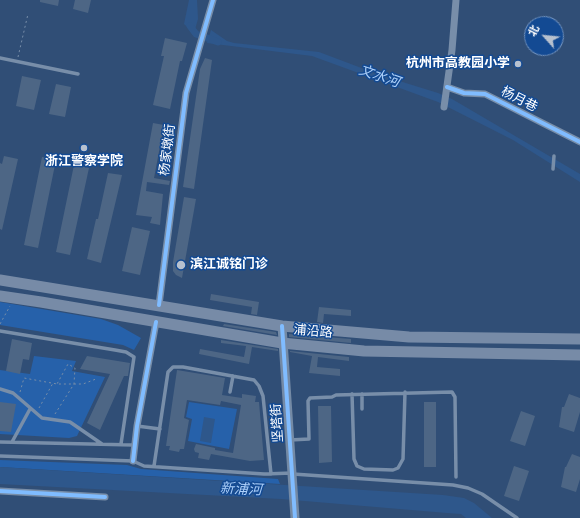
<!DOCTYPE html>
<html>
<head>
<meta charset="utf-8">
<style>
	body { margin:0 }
	#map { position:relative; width:580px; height:518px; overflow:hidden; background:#304e76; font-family:"Roboto Condensed","Noto Sans SC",sans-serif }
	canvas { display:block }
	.north { position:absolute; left:524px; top:16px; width:40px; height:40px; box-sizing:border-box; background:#134a93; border:1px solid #7192be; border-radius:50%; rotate:297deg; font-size:11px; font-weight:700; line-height:16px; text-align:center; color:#fff }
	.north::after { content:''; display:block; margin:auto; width:14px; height:18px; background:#b7c1cf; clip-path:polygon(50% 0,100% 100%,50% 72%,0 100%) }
</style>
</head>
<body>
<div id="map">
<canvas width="580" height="518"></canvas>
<div class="north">北</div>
</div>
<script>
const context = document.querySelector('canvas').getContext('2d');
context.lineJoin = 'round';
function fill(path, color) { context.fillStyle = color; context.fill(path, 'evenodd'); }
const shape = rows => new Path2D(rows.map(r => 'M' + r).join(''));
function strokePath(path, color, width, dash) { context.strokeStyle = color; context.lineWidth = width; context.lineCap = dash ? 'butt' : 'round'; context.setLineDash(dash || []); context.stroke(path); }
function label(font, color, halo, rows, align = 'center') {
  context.font = font + ' "Roboto Condensed","Noto Sans SC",sans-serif'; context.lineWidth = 3; context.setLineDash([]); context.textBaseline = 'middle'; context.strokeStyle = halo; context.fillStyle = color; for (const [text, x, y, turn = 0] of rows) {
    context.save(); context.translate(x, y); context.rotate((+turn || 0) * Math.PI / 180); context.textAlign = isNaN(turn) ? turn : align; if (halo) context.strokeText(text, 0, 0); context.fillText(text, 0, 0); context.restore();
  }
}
fill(shape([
	[0,302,101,319,118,325,141,338,134,350,123,345,0,325],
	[34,356,76,361,72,371,105,377,77,436,69,438,0,434,0,370,30,374],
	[189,402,237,409,229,449,188,441,192,419,186,417],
	[0,460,127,465,141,469,278,479,280,484,0,467]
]), '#2661aa');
fill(shape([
	[189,0,197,0,198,19,194,33,184,24],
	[211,30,227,41,234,43,319,52,380,75,438,93,452,99,580,174,580,182,513,140,438,102,312,56,207,43],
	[204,417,215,419,211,443,200,441],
	[0,467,443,495,464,498,474,503,492,518,466,518,461,514,447,513,281,499,0,484]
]), '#2e578b');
strokePath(shape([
	[190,26,196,34,218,42]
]), '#2e578b', 7);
fill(shape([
	[40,0,59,0,58,6,40,2],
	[75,0,91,0,88,13,73,9],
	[165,38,187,43,182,61,180,61,170,109,153,105,164,56,161,56],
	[205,58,212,60,194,189,183,187,200,69],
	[22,76,41,80,34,110,16,106],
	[56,84,71,87,65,117,49,114],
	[153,123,164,125,154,178,170,181,169,185,147,182,146,191,163,194,160,225,150,223,152,217,136,215],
	[4,156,18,159,2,230,0,229,0,163,2,164],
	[42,157,56,160,38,248,24,245],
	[74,165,89,168,70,255,56,252],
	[108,173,122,175,101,263,87,259,96,219,98,219],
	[184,197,196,199,182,278,176,275,173,271,173,262],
	[132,227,150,231,140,275,122,271],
	[211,294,259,302,257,315,251,314,252,307,210,300],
	[319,307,351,310,351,316,324,314,323,323,317,322],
	[224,324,276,332,277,335,223,326],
	[289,334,351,339,351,343,289,337],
	[12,339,32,343,29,360,23,359,20,374,6,371],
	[221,340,278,349,278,351,252,347,249,364,199,354,200,349,244,357,246,346,221,343],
	[290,351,349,357,349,361,318,357,317,367,340,369,340,376,309,373,312,356,290,352],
	[87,356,130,363,128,376,124,376,100,430,87,423,110,374,80,369],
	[177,370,225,378,222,395,242,398,242,394,256,396,255,402,259,402,260,414,264,460,250,461,211,454,209,460,198,458,199,453,195,452,194,449,196,444,215,448,215,450,233,453,241,405,221,401,220,405,187,400,184,418,189,420,184,449,180,449,179,452,169,450,170,446,166,446],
	[569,394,580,398,580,412,574,432,559,427,562,407,564,407],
	[0,402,16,404,11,432,0,431],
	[424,402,436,402,436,467,424,467],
	[318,406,331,406,332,462,319,463],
	[521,411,535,416,525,446,510,441],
	[572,454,580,457,580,479,576,492,561,487,565,467,566,467],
	[514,466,529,471,519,501,504,496]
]), '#4d6685');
strokePath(shape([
	[18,57,28,14],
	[0,324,10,306],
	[20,392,24,378,57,384,83,384,96,379],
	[39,408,53,383],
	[55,414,74,384,75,368,68,364,57,384]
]), '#788ea9', 1, [2, 3]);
strokePath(shape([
	[0,58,78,74],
	[553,169,554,156],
	[0,331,115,350,126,352,134,357,121,444],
	[0,389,13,393,42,418,70,422,102,444],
	[230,392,233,376],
	[352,394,354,459,357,466,364,469,393,470,398,468,403,459,405,392],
	[362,409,362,394],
	[137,426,160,429],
	[290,440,309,439,308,401,310,398,332,397,336,395,452,392,455,397,456,477],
	[0,442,134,445],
	[12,442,30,409],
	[0,456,133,461,144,466,264,474,292,473],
	[154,466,168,372,173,367,183,367,254,380,259,386,263,396,271,474],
	[293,474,453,485,468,488,482,494,517,518]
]), '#788ea9', 3.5);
strokePath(shape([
	[447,87,464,93,485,94,580,142],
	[444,107,452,50,456,0],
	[159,305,186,93,213,0],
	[133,461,137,426,156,322],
	[0,491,105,497]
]), '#788ea9', 7);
strokePath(shape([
	[282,326,295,518]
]), '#748aa5', 9);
strokePath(shape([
	[0,280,282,326,409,337,580,339],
	[0,296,41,302,282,343,364,351,580,355]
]), '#778ba7', 11);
strokePath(shape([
	[447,87,464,93,485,94,580,142],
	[159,305,186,93,213,0],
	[282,326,295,518],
	[133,461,137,426,156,322],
	[0,491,105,497]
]), '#80bcff', 4);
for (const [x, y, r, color] of [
	[518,64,4,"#b7c1cf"],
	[84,148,4,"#b7c1cf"],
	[181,265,5,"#b7c1cf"]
]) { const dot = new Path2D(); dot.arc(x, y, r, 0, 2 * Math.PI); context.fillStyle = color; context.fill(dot); strokePath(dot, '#134a93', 1.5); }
label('bold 13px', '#fff', '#134a93', [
	["杭州市高教园小学",510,64],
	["浙江警察学院",84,162,"center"],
	["滨江诚铭门诊",190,265,"left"]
], 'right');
label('13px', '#fff', '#134a93', [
	["杨月巷",519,100,27],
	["杨家墩街",168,150,-83],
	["浦沿路",313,332,5],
	["坚塔街",278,423,-94]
]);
label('italic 14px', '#accff9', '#134a93', [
	["文水河",379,77,19],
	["新浦河",241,490,3]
]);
</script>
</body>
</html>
